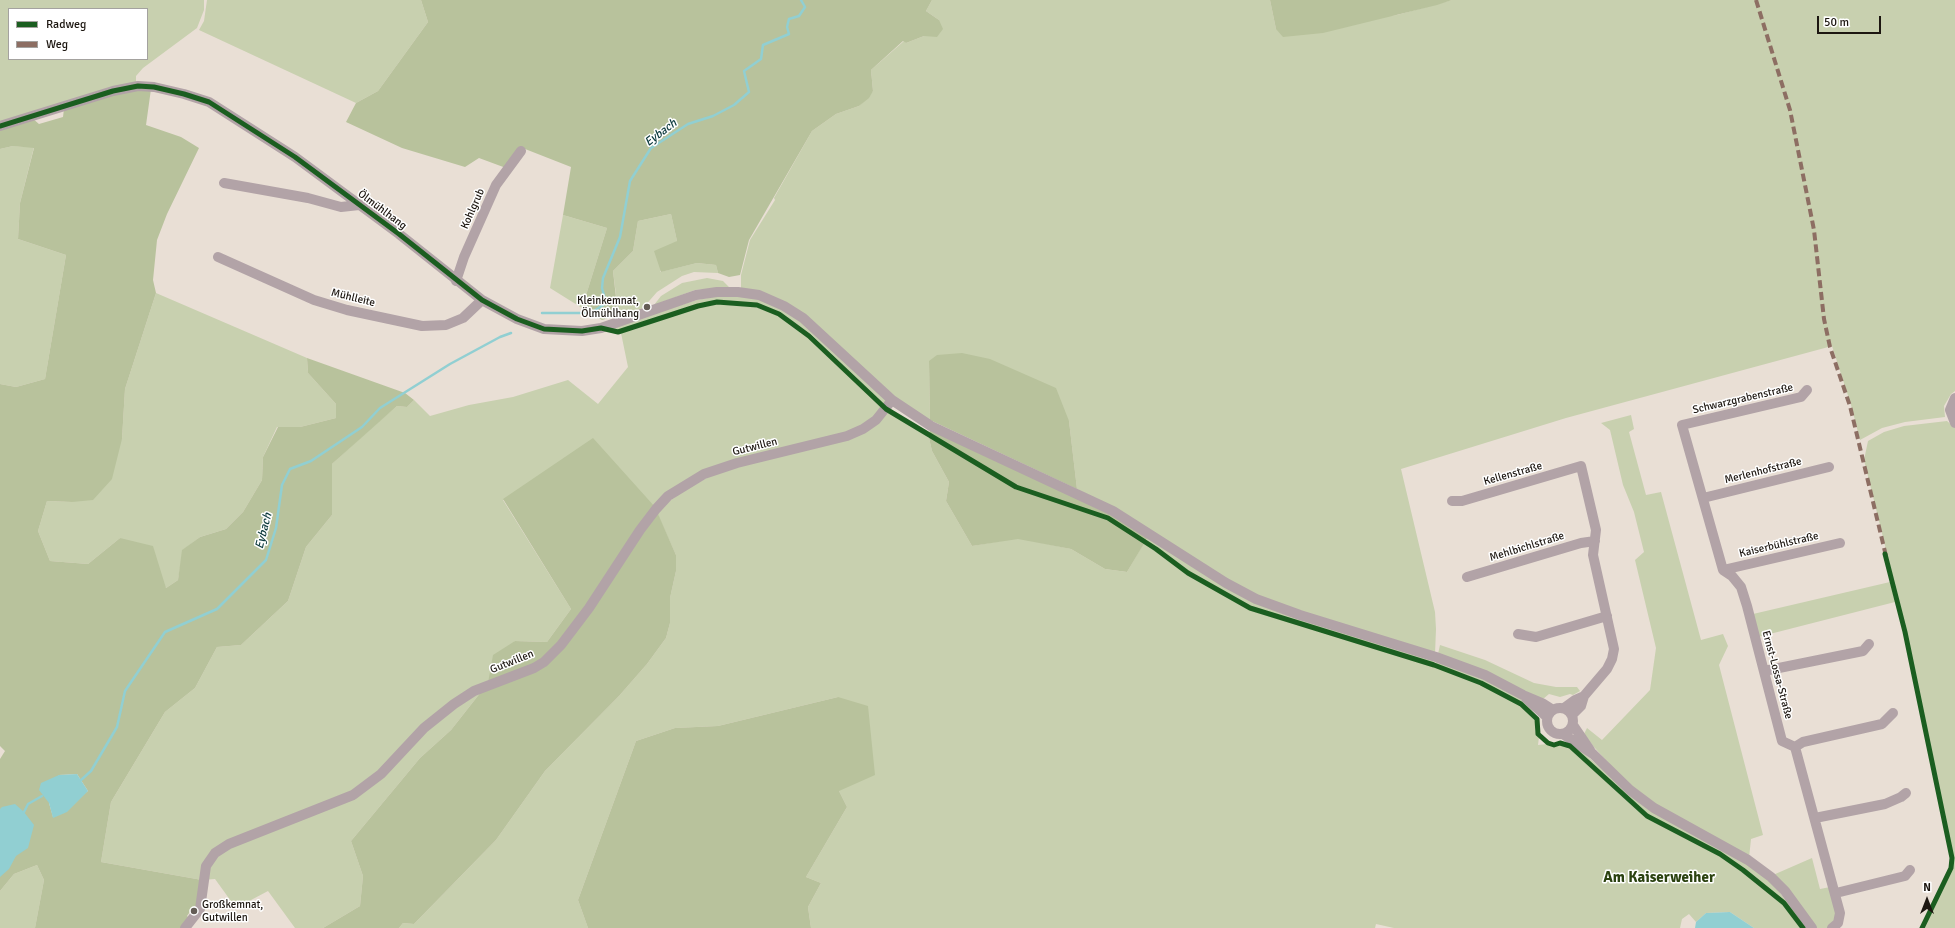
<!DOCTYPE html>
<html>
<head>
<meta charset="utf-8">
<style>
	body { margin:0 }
	#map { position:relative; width:1955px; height:928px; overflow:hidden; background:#e9dfd5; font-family:Signika,sans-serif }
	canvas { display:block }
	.legend { position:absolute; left:8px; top:8px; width:140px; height:52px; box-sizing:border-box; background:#fff; border:1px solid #a4a29f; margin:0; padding:5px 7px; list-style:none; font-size:12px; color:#1c1610 }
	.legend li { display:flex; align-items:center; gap:8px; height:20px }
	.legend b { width:20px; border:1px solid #a4a29f }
	.north { position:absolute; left:1907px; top:880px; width:40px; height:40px; -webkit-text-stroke:3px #fff; paint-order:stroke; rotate:0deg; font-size:11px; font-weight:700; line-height:16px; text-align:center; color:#1c1610 }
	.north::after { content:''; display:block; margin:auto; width:14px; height:18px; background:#1c1610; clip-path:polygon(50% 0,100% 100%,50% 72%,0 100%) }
	.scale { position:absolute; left:1817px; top:16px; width:64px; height:18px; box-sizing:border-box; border:2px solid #1c1610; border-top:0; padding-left:5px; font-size:12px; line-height:14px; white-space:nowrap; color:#1c1610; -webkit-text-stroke:3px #fff; paint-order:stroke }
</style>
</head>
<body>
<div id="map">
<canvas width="1955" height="928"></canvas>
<ul class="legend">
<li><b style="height:5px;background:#1b5e20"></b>Radweg</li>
<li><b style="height:5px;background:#8d6e63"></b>Weg</li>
</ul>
<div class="north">N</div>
<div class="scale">50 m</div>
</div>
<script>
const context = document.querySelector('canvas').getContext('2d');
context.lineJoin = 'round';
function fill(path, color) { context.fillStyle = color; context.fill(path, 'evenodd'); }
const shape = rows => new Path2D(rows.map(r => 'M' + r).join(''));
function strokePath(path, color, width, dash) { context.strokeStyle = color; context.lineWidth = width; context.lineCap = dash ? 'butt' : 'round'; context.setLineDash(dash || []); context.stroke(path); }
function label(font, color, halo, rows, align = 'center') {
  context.font = font + ' Signika,sans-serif'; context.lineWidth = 3; context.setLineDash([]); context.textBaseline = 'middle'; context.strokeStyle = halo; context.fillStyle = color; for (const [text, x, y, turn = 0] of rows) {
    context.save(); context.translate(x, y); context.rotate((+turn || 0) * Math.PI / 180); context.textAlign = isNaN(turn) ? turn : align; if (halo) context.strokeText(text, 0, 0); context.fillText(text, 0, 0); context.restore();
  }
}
fill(shape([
	[0,0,204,0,204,10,197,28,143,68,136,76,136,84,0,124],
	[9,9,147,9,147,59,9,59],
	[207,0,421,0,428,22,378,91,356,103,199,30,204,21],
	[932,0,1270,0,1276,29,1397,15,1452,0,1955,0,1955,391,1951,394,1944,406,1945,417,1905,422,1882,428,1860,440,1851,405,1832,346,1566,418,1401,469,1435,612,1436,629,1435,654,1257,597,1077,489,1069,421,929,361,930,420,894,397,805,315,741,289,741,275,750,240,775,200,774,198,812,131,836,114,859,106,873,91,871,70,904,41,906,43,924,36,939,20,926,11],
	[13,146,34,147,20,203,18,239,66,255,45,379,16,387,0,384,0,149],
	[671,214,677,241,660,272,697,263,716,265,718,273,694,272,682,276,657,292,643,308,619,318,613,271,633,251,638,221],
	[563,215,607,228,582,308,550,288],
	[707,278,723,281,729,287,695,290,654,305,661,296,682,283],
	[156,293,307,358,308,373,336,404,336,418,300,427,277,427,263,457,262,480,243,512,226,529,200,537,183,550,178,580,166,588,120,538,88,564,50,561,38,531,47,501,72,502,122,439,125,389],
	[739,295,758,299,784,309,802,321,890,402,886,406,811,334,780,313,757,304,717,301,698,305,618,331,613,328,646,316,697,300,718,296],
	[718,304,756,307,778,315,808,336,884,408,874,418,847,434,737,461,655,507,503,500,571,609,547,642,515,641,488,683,451,730,420,758,351,841,363,876,360,906,323,928,295,928,268,891,236,908,215,879,202,880,101,862,111,802,165,712,195,688,217,647,241,645,288,601,306,547,332,515,332,464,371,428,397,406,407,407,414,400,430,416,469,405,513,397,568,380,598,404,628,367,621,333,698,308],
	[887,410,929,438,932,451,949,482,946,501,972,546,1018,538,1071,549,1105,569,1127,572,1144,543,1187,574,1249,610,1434,666,1481,684,1520,705,1533,715,1536,723,1535,731,1539,737,1538,745,1548,744,1554,746,1561,744,1568,747,1646,818,1719,855,1759,885,1782,904,1800,928,1754,928,1730,912,1706,913,1696,922,1689,914,1682,919,1680,928,1394,928,1376,924,1375,928,811,928,808,907,821,883,806,877,847,807,839,791,838,697,718,726,675,728,636,741,578,900,588,928,399,928,403,923,414,924,496,840,545,771,619,696,647,664,666,638,670,623,670,598,676,571,676,555,656,511,705,475,848,438],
	[1631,415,1634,429,1629,432,1646,495,1661,492,1701,640,1723,634,1728,646,1719,665,1763,835,1751,839,1749,858,1681,821,1631,788,1594,747,1584,734,1587,728,1602,740,1650,690,1656,648,1635,560,1644,552,1634,512,1623,485,1610,430,1601,423],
	[1947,421,1955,428,1955,928,1923,928,1953,868,1953,858,1906,631,1864,460,1868,441,1884,432,1904,426],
	[1148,537,1224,586,1434,660,1433,664,1250,607,1189,571,1146,541],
	[1890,582,1895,602,1758,637,1753,614],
	[1440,645,1485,660,1534,683,1556,687,1577,687,1580,691,1573,695,1570,694,1560,697,1549,694,1543,699,1438,654],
	[1436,661,1484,679,1521,699,1533,710,1532,711,1521,703,1482,681,1435,664],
	[1574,745,1628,791,1747,862,1769,879,1808,928,1804,928,1784,902,1744,869,1720,852,1648,815,1573,747],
	[1812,858,1820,889,1830,887,1837,914,1835,922,1828,928,1815,928,1773,875],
	[37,865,44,880,35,928,0,928,0,891,14,874]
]), '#c8d0af');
fill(shape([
	[421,0,932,0,926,11,939,20,943,29,937,37,924,36,906,43,903,41,871,70,873,91,869,98,859,106,836,114,812,131,749,240,740,275,729,277,718,273,716,265,697,263,661,272,654,251,677,241,671,214,638,221,633,251,613,271,618,315,602,320,582,308,607,228,563,215,571,167,520,147,506,168,479,158,465,167,402,148,346,122,356,103,378,91,428,22],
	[1270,0,1452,0,1437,5,1323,33,1283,37,1276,29],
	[151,89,146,125,181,137,199,148,167,214,157,240,153,280,156,293,125,389,122,439,112,479,93,500,72,502,47,501,38,531,50,561,88,564,120,538,153,546,166,588,178,580,182,550,200,537,226,529,243,512,262,480,263,457,278,427,300,427,336,418,336,404,308,373,307,358,405,393,414,400,407,407,397,406,332,464,332,515,306,547,288,601,241,645,217,647,195,688,165,712,111,802,101,862,202,880,198,907,194,906,187,916,190,919,181,928,35,928,44,880,37,865,14,874,0,891,0,759,5,751,0,746,0,384,16,387,45,379,66,255,18,239,20,203,34,148,13,146,0,149,0,127,32,118,39,124,63,117,64,109,114,93],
	[77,774,88,791,53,817,49,803,59,775],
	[962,353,990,359,1056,388,1069,421,1077,489,930,420,929,361,937,355],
	[930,428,1111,515,1148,537,1127,572,1105,569,1071,549,1018,539,972,546,946,501,949,482,932,451,929,438],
	[593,438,655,507,676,555,676,571,670,598,670,623,666,638,647,664,619,696,545,771,496,840,414,924,403,923,399,928,323,928,360,906,363,876,351,841,420,758,451,730,488,683,493,655,515,641,547,642,571,609,503,499],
	[838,697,868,706,875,775,839,791,847,807,806,877,821,883,808,907,811,928,588,928,578,900,636,741,675,728,718,726]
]), '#b8c29c');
fill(shape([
	[77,774,88,791,67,812,53,818,49,803,39,790,41,783,59,775],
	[15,804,24,812,34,825,28,848,16,856,9,869,0,877,0,809,2,807],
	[1730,912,1754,928,1695,928,1696,922,1706,913]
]), '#91cfd2');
strokePath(shape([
	[542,313,591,313,606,303,602,288,603,278,620,237,630,181,651,148,688,124,713,116,734,105,749,92,744,71,761,59,763,45,789,34,787,27,789,19,799,16,805,7,801,0],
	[81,780,91,771,117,727,125,691,165,632,217,609,266,560,276,528,282,485,290,469,311,461,362,427,380,408,450,364,500,337,511,333],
	[24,812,28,804,42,796]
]), '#91cfd2', 2.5);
strokePath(shape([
	[0,126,113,91,138,86,154,87,184,94,209,102,295,157,399,234,482,300,517,319,544,329,582,331,601,328,696,295,717,292,738,292,759,295,784,306,803,318,892,400,931,426,1113,511,1226,583,1256,599,1300,615,1436,657,1485,675,1523,695,1542,703,1553,710],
	[224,183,308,198,341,207,359,205],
	[218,257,314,300,347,310,422,326,446,325,463,318,482,300],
	[456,281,464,257,496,185,521,151],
	[1807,390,1801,397,1682,425,1723,570,1732,576,1741,587,1747,606,1782,741,1795,747,1840,913,1838,923,1832,928],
	[1955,398,1950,410,1955,423],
	[1703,498,1829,467],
	[1452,501,1462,501,1581,466,1596,530,1593,555,1614,649,1612,659,1607,669,1584,696,1581,706,1572,715],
	[1723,570,1840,543],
	[1467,577,1581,543,1595,541],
	[1518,634,1536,637,1607,616],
	[1764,671,1863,651,1869,644],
	[1526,698,1547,717],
	'1547 721a13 13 0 1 1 26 0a13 13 0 1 1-26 0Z',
	[1564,708,1575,700,1584,696],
	[1573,725,1590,750],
	[1563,734,1593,754,1630,790,1654,808,1748,860,1771,877,1785,891,1812,928],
	[1795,747,1803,742,1882,724,1893,713],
	[1815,818,1885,804,1901,797,1906,793],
	[1836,893,1905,876,1910,870],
	[185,928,200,909,206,866,215,853,229,844,353,795,381,774,424,728,454,704,474,691,534,668,544,662,561,645,589,608,640,530,656,509,668,496,704,474,737,463,847,436,863,429,876,420,892,400]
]), '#b2a3a7', 10);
strokePath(shape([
	[1756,0,1790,110,1814,230,1824,319,1830,347,1850,406,1886,556]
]), '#8d6e63', 4, [8, 4]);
strokePath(shape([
	[0,126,113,91,138,86,154,87,184,94,209,102,295,157,399,234,482,300,517,319,544,329,582,331,601,328,618,332,698,306,717,302,757,305,779,314,809,336,886,409,1016,487,1108,518,1156,549,1188,573,1250,608,1434,665,1481,683,1521,704,1537,719,1538,734,1548,743,1554,745,1560,743,1570,746,1647,816,1720,854,1743,870,1784,903,1803,928],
	[1885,554,1905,632,1952,858,1951,868,1922,928]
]), '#1b5e20', 5);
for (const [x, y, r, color] of [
	[647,307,4,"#645c55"],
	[194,911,4,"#645c55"]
]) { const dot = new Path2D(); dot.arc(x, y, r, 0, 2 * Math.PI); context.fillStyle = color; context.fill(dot); strokePath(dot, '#fff', 1.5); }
label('11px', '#1c1610', '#fff', [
	["Kohlgrub",473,209,-66],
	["Ölmühlhang",382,210,37],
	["Mühlleite",353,298,14],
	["Schwarzgrabenstraße",1743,399,-13],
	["Gutwillen",755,447,-14],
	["Merlenhofstraße",1763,471,-14],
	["Kellenstraße",1513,474,-16],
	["Kaiserbühlstraße",1779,545,-13],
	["Mehlbichlstraße",1527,547,-17],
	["Gutwillen",512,662,-22],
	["Ernst-Lossa-Straße",1777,675,75]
]);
label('11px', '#1c1610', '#fff', [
	["Kleinkemnat,",639,301],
	["Ölmühlhang",639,314],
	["Großkemnat,",202,905,"left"],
	["Gutwillen",202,918,"left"]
], 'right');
label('italic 12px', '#0b393c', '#fff', [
	["Eybach",661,133,-37],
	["Eybach",264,531,-76]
]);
label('bold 15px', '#2b4210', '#fff', [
	["Am Kaiserweiher",1659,878]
]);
</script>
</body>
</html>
